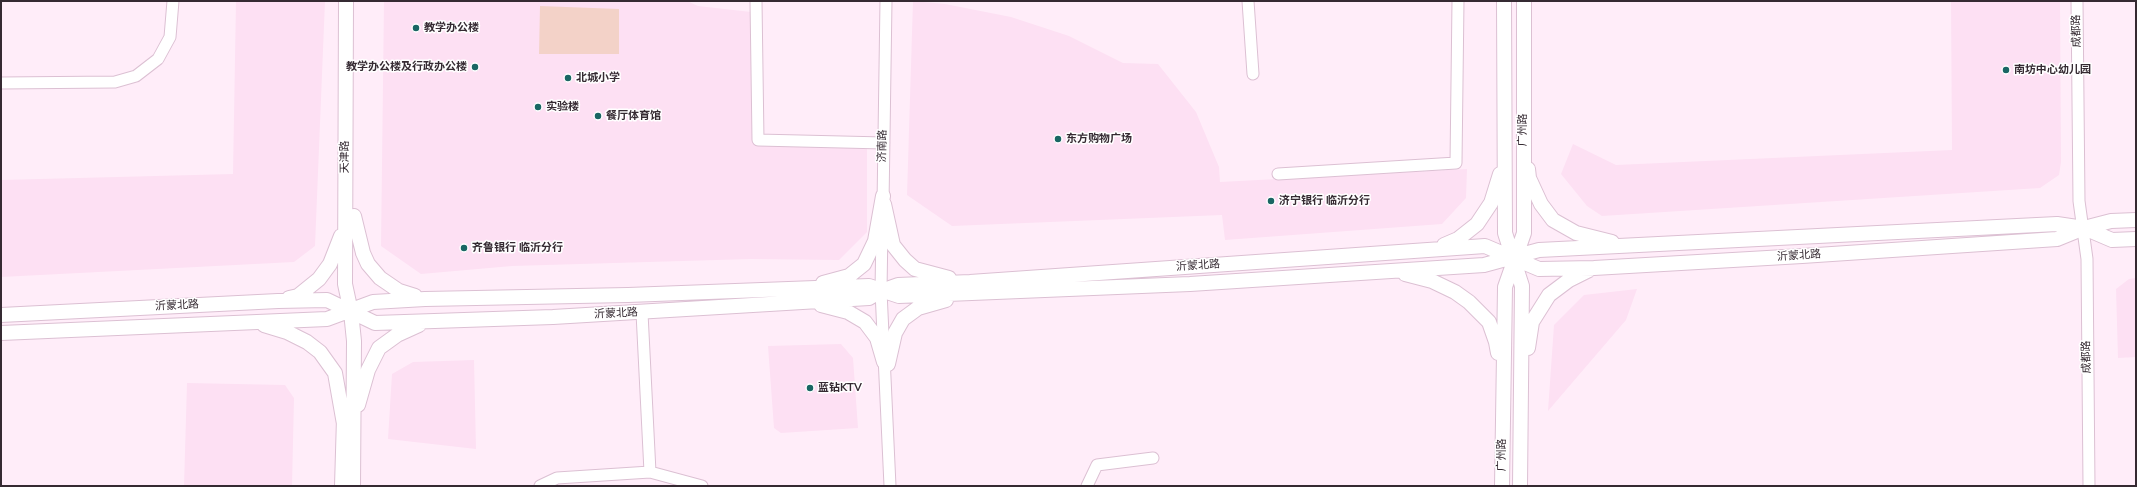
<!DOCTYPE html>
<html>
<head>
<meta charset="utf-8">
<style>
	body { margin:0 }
	#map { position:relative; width:2137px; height:487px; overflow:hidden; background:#ffedf9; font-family:"Nunito Sans",sans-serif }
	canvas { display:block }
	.frame { position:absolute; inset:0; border:2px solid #352a32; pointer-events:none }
</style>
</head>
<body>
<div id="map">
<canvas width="2137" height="487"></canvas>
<div class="frame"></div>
</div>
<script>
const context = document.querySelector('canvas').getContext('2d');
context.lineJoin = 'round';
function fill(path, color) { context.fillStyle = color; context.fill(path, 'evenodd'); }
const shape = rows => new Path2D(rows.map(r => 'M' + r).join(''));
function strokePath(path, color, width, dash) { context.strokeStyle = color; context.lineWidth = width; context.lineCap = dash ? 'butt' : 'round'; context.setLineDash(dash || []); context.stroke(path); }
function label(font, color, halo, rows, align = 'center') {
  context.font = font + ' "Nunito Sans","Noto Sans SC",sans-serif'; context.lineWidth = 3; context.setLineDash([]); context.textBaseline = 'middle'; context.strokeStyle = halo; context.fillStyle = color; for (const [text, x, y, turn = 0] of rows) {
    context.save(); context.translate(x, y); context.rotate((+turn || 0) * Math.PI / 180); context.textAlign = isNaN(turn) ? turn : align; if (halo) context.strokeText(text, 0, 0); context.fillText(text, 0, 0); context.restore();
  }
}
fill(shape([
	[236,1,325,1,315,246,294,262,1,277,1,180,233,174],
	[384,1,687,1,698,6,751,12,754,145,867,148,867,232,839,260,751,259,512,266,421,274,381,246],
	[913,1,945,4,1011,17,1069,36,1123,63,1158,64,1196,112,1219,167,1220,182,1467,169,1466,198,1442,224,1225,240,1222,215,952,226,907,195],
	[1951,1,2060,1,2061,162,2059,175,2040,188,1602,216,1587,206,1561,174,1573,144,1616,165,1952,150],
	[2136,278,2136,357,2118,358,2116,289,2129,279],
	[1637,289,1626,320,1548,411,1554,325,1584,295],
	[841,344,853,358,858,428,781,433,774,428,768,346],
	[474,360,476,449,388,439,392,374,413,362],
	[187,383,285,385,294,398,292,486,184,486]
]), '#fde0f3');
fill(shape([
	[540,6,619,9,619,54,539,54]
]), '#f3d2c8');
const minor = shape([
	[756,1,758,140,884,143],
	[1248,1,1253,74],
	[2077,1,2079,201,2087,259,2089,486],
	[1,83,115,82,136,76,158,59,170,37,173,1],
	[1278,174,1456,163,1458,1],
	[883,204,886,1],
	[882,228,881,291,890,486],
	[642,313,650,472],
	[540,486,557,478,650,472,702,486],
	[1087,486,1097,465,1153,458]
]);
const major = shape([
	[346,1,345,284,351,312,354,341,353,486],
	[1504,1,1505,233,1522,286,1520,486],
	[1528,169,1529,178,1541,204,1553,220,1576,233,1612,242],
	[884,204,893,245,905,260,915,269,949,278],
	[354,216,363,253,368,264,380,278,399,291,415,296],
	[1444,245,1458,239,1477,224,1491,203,1500,174],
	[1405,274,1432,281,1455,292,1469,302,1489,322,1496,342,1498,353],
	[823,283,849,276,864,264,875,241,883,196],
	[289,298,298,296,319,279,330,264,341,236],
	[821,305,848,312,865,322,877,338,884,362],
	[1,315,278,301,327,300,375,323,553,317,869,298,881,291,898,285,970,282,1485,246,1539,269,1594,268,1802,256,2057,239,2084,228,2111,221,2136,220],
	[264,325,287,332,307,342,320,352,335,373,344,424],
	[1,333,327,319,373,302,425,299,628,295,869,286,899,296,1190,284,1484,265,1539,250,2057,224,2084,228,2112,240,2136,239],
	[1528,348,1532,322,1549,295,1569,280,1589,270],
	[888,364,895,333,903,319,918,308,946,300],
	[358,405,368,370,379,348,397,335,419,325],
	[342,486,344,418],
	[1502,486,1505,287,1524,233,1524,1]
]);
strokePath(minor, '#dcc0d3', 13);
strokePath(major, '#dcc0d3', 16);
strokePath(minor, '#fff', 11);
strokePath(major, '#fff', 14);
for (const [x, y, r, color] of [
	[416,28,4,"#196663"],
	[475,67,4,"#196663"],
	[2006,70,4,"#196663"],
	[568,78,4,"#196663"],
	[538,107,4,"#196663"],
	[598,116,4,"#196663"],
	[1058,139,4,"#196663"],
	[1271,201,4,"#196663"],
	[464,248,4,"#196663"],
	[810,388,4,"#196663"]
]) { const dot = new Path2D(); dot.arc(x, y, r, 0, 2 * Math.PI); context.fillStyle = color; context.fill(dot); strokePath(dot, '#fff', 1.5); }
label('bold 11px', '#352a32', '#fff', [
	["教学办公楼",424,28],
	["教学办公楼及行政办公楼",467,67,"right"],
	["南坊中心幼儿园",2014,70],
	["北城小学",576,78],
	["实验楼",546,107],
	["餐厅体育馆",606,116],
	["东方购物广场",1066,139],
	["济宁银行 临沂分行",1279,201],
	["齐鲁银行 临沂分行",472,248],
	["蓝钻KTV",818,388]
], 'left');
label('11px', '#352a32', '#fff', [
	["成都路",2077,31,-91],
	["广州路",1523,130,-90],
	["济南路",883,146,-89],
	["天津路",345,157,-90],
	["沂蒙北路",1799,256,-4],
	["沂蒙北路",1198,266,-4],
	["沂蒙北路",177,306,-3],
	["沂蒙北路",616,314,-3],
	["成都路",2087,357,-91],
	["广州路",1502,455,-90]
]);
</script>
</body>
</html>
